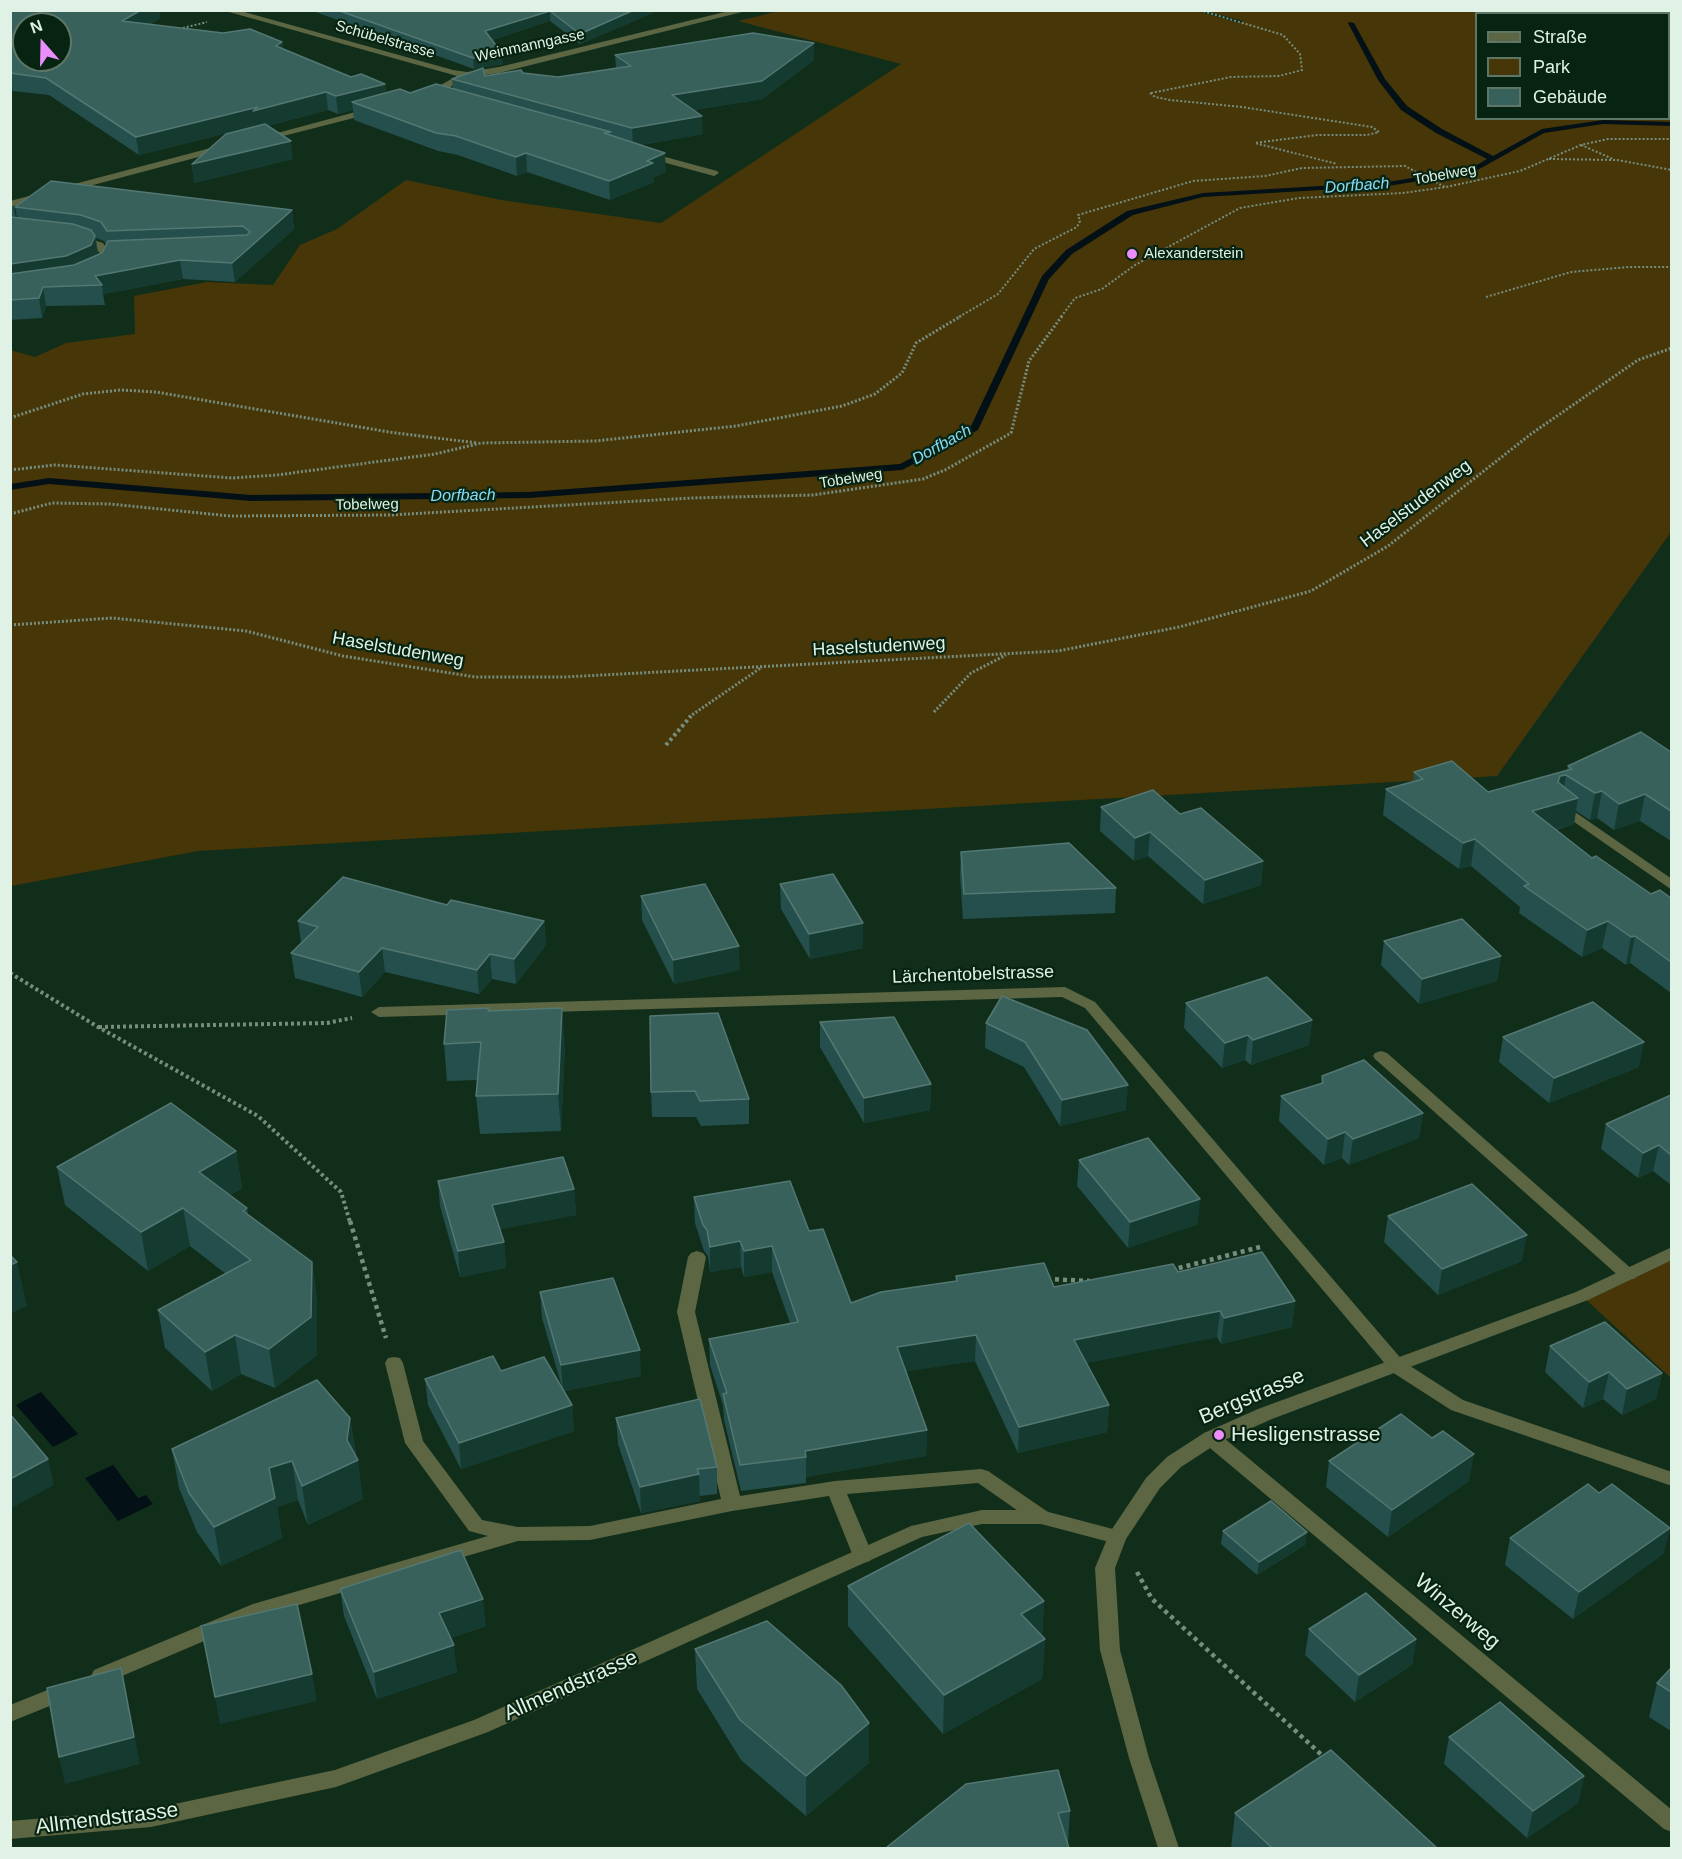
<!DOCTYPE html>
<html>
<head>
<meta charset="utf-8">
<style>
	body { margin:0 }
	#map { position:relative; width:1682px; height:1859px; overflow:hidden; background:#112e1b; font-family:Helvetica,sans-serif }
	canvas { display:block }
	.frame { position:absolute; inset:0; border:12px solid #e0f1e5; pointer-events:none }
	.legend { position:absolute; left:1475px; top:12px; width:195px; height:108px; box-sizing:border-box; background:#072412; border:2px solid #5e7666; margin:0; padding:8px 10px; list-style:none; font-size:18px; color:#e0f1e5 }
	.legend li { display:flex; align-items:center; gap:12px; height:30px }
	.legend b { width:30px; border:2px solid #5e7666 }
	.north { position:absolute; left:12px; top:12px; width:60px; height:60px; box-sizing:border-box; background:#072412; border:2px solid #5e7666; border-radius:50%; rotate:340deg; font-size:16px; font-weight:700; line-height:24px; text-align:center; color:#e0f1e5 }
	.north::after { content:''; display:block; margin:auto; width:21px; height:27px; background:#eb8dfb; clip-path:polygon(50% 0,100% 100%,50% 72%,0 100%) }
</style>
</head>
<body>
<div id="map">
<canvas width="1682" height="1859"></canvas>
<div class="frame"></div>
<ul class="legend">
<li><b style="height:8px;background:#5c6642"></b>Straße</li>
<li><b style="height:16px;background:#473608"></b>Park</li>
<li><b style="height:16px;background:#39615c"></b>Gebäude</li>
</ul>
<div class="north">N</div>
</div>
<script>
const context = document.querySelector('canvas').getContext('2d');
context.lineJoin = 'round';
function fill(path, color) { context.fillStyle = color; context.fill(path, 'evenodd'); }
const shape = rows => new Path2D(rows.map(r => 'M' + r).join(''));
function strokePath(path, color, width, dash) { context.strokeStyle = color; context.lineWidth = width; context.lineCap = dash ? 'butt' : 'round'; context.setLineDash(dash || []); context.stroke(path); }
function label(font, color, halo, rows, align = 'center') {
  context.font = font + ' Helvetica,sans-serif'; context.lineWidth = 4.5; context.setLineDash([]); context.textBaseline = 'middle'; context.strokeStyle = halo; context.fillStyle = color; for (const [text, x, y, turn = 0] of rows) {
    context.save(); context.translate(x, y); context.rotate((+turn || 0) * Math.PI / 180); context.textAlign = isNaN(turn) ? turn : align; if (halo) context.strokeText(text, 0, 0); context.fillText(text, 0, 0); context.restore();
  }
}
fill(shape([
	[1193,10,1239,23,1244,21,1205,11,1671,11,1671,532,1497,776,198,851,11,886,10,350,35,357,66,343,135,334,134,296,207,282,273,285,300,245,337,229,406,180,501,200,661,223,901,64,738,21,779,11],
	[1476,14,1668,14,1668,118,1476,118],
	[1671,1253,1671,1378,1582,1296]
]), '#473608');
fill(shape([
	[41,1392,78,1434,53,1447,16,1405],
	[113,1465,138,1498,146,1495,153,1504,118,1521,85,1478]
]), '#031116');
fill(shape([
	[1349,22,1354,23,1385,79,1407,106,1442,129,1493,156,1542,129,1603,120,1672,122,1672,126,1603,124,1544,133,1474,172,1388,186,1203,197,1133,215,1072,254,1049,279,978,430,902,470,529,498,251,501,49,484,10,490,10,484,49,478,251,495,529,492,900,464,971,426,1042,276,1066,250,1127,211,1203,193,1388,182,1472,168,1487,159,1436,133,1401,110,1378,80,1348,23,1349,22]
]), '#031116');
strokePath(shape([
	[179,29,207,22],
	[1150,93,1155,97,1170,100,1242,107,1372,127,1379,132,1367,135,1317,135,1255,143,1337,164],
	[1151,93,1231,77,1279,76,1302,70,1300,54,1283,35,1199,10],
	[1581,145,1613,159],
	[1549,159,1617,160,1672,170],
	[1486,297,1571,272,1629,267,1672,267],
	[959,317,998,294,1034,249,1077,227,1080,221,1078,215,1193,181,1265,176,1302,168,1405,166,1445,187],
	[1061,317,1075,298,1102,289,1135,265,1240,208,1299,198,1403,193,1446,187,1520,171,1581,145,1608,139,1672,139]
]), '#778e7f', 2, [2, 2]);
strokePath(shape([
	[10,418,83,394,121,390,156,392,389,432,477,443],
	[10,470,55,465,232,478,277,475,435,454,481,443,595,441,736,426,842,406,875,394,902,373,916,343,961,316],
	[10,514,52,503,110,504,230,516,390,515,692,498,813,495,923,479,945,470,1011,433,1029,361,1062,316],
	[10,625,112,618,246,631,343,656,475,677,564,677,1058,651,1179,627,1311,591,1388,546,1531,434,1638,360,1672,348],
	[934,712,971,673,1006,655],
	[689,717,762,667]
]), '#778e7f', 3, [2, 2]);
strokePath(shape([
	[666,745,691,716],
	[10,973,98,1027,258,1116,341,1192,350,1222],
	[99,1027,327,1023,352,1018]
]), '#778e7f', 4, [3, 3]);
strokePath(shape([
	[350,1221,386,1338],
	[1171,1270,1260,1247],
	[1047,1279,1090,1281],
	[1137,1572,1152,1599,1325,1758]
]), '#778e7f', 4.5, [4, 4]);
fill(shape([
	[647,152,717,171,719,173,714,176,644,157,642,155,647,152],
	[1381,1051,1387,1053,1634,1271,1637,1275,1634,1279,1622,1279,1375,1059,1373,1056,1375,1053,1381,1051],
	[697,1251,703,1253,706,1257,695,1312,740,1496,835,1481,981,1469,988,1471,1048,1512,1051,1517,1048,1522,1041,1524,1034,1522,978,1483,847,1494,873,1556,870,1561,863,1563,856,1561,853,1556,829,1496,732,1511,590,1540,518,1541,265,1615,108,1682,101,1684,94,1682,91,1676,94,1670,253,1604,488,1536,469,1531,405,1443,385,1363,388,1358,394,1357,400,1358,403,1363,423,1441,482,1520,518,1527,590,1526,721,1499,677,1312,688,1257,691,1253,697,1251],
	[65,1683,72,1685,75,1691,72,1697,10,1722,10,1705,65,1683]
]), '#5c6642');
fill(shape([
	[222,10,237,10,453,70,467,72,499,67,733,10,750,10,499,73,469,77,429,98,424,95,426,93,457,76,222,10],
	[374,107,379,110,377,112,260,142,255,139,374,107],
	[222,145,227,148,225,150,10,207,10,201,222,145],
	[78,235,103,243,111,255,104,269,95,267,101,255,95,247,74,240,74,236,78,235],
	[1562,803,1672,879,1672,890,1557,810,1555,807,1557,804,1562,803],
	[1065,987,1095,1002,1404,1362,1463,1400,1672,1472,1672,1486,1451,1410,1392,1372,1085,1008,1062,997,379,1017,371,1012,379,1007,1065,987],
	[1211,1431,1218,1433,1672,1810,1672,1832,1664,1829,1204,1443,1202,1438,1204,1433,1211,1431],
	[982,1510,1041,1510,1124,1532,1127,1537,1124,1542,1117,1544,1041,1524,982,1524,922,1537,488,1732,336,1787,151,1827,10,1839,10,1821,151,1809,335,1770,474,1720,911,1526,982,1510]
]), '#5c6642');
fill(shape([
	[1672,1247,1672,1260,1588,1300,1272,1419,1218,1443,1181,1467,1160,1488,1126,1539,1115,1568,1120,1650,1149,1758,1179,1848,1158,1848,1129,1758,1100,1650,1095,1568,1110,1532,1146,1478,1167,1457,1204,1433,1258,1409,1576,1292,1672,1247]
]), '#5c6642');
fill(shape([
	[10,10,159,10,160,18,150,24,282,42,283,49,351,77,385,84,386,93,410,93,453,89,452,79,523,73,558,77,616,68,615,55,814,60,762,99,694,110,703,134,640,145,666,172,654,177,654,182,610,200,527,172,517,176,458,155,438,151,354,120,353,110,338,114,328,110,267,126,293,159,194,183,192,164,255,126,139,155,49,95,13,91,10,92],
	[310,10,655,10,655,12,580,44,550,21,492,40,503,64,474,69],
	[10,205,14,207,16,218,17,218,15,207,292,210,294,229,235,282,183,279,103,294,105,305,46,306,42,318,10,320],
	[96,238,104,241,106,244,102,253,98,254],
	[1671,752,1671,841,1640,821,1614,830,1597,818,1590,820,1576,811,1574,824,1556,830,1592,858,1651,894,1671,898,1671,993,1630,963,1626,965,1602,948,1582,957,1519,913,1520,907,1471,866,1459,869,1383,815,1386,789,1413,782,1414,772,1488,792,1567,770,1568,766],
	[1101,807,1180,814,1263,861,1261,885,1203,904,1148,856,1134,861,1100,831],
	[961,852,1116,888,1115,913,963,919,960,876],
	[780,884,863,923,863,948,810,959,781,909],
	[641,896,740,970,674,984,642,920],
	[447,905,544,921,546,945,516,984,492,979,479,994,385,972,362,997,295,978,291,953,301,943,298,921],
	[1384,941,1501,956,1497,981,1419,1004,1381,965],
	[1002,996,1126,1110,1060,1126,1024,1067,985,1048,986,1023],
	[1186,1003,1312,1020,1309,1045,1251,1065,1245,1060,1222,1068,1184,1028],
	[489,1011,565,1045,561,1131,480,1134,476,1096,477,1080,447,1081,444,1044],
	[650,1016,749,1099,749,1124,701,1126,696,1117,652,1117,651,1092],
	[820,1022,931,1084,930,1110,864,1123,820,1047],
	[1503,1037,1639,1067,1549,1103,1499,1062],
	[1322,1076,1423,1113,1419,1138,1349,1165,1342,1158,1324,1165,1279,1121,1281,1096,1321,1083],
	[1671,1095,1671,1185,1653,1171,1638,1178,1601,1149,1606,1124],
	[236,1151,242,1188,230,1195,247,1208,248,1214,312,1262,317,1300,317,1355,275,1388,241,1374,212,1391,165,1348,158,1310,226,1274,190,1246,148,1271,65,1205,57,1167],
	[1079,1160,1198,1224,1128,1248,1077,1186],
	[438,1181,574,1189,576,1215,500,1229,504,1242,506,1268,460,1277,440,1206],
	[694,1197,809,1231,851,1303,956,1281,956,1276,1054,1287,1178,1272,1295,1301,1292,1327,1221,1344,1217,1337,1086,1363,1109,1405,1107,1432,1018,1453,975,1361,906,1371,927,1430,926,1456,806,1477,806,1483,741,1491,724,1420,723,1405,710,1365,709,1339,790,1323,772,1272,744,1277,741,1267,710,1272,708,1256,704,1251,695,1223],
	[1388,1216,1522,1261,1438,1295,1384,1242],
	[540,1292,641,1376,564,1391,572,1405,574,1431,461,1469,428,1405,425,1379,501,1371,562,1387,542,1318],
	[1550,1346,1662,1373,1656,1399,1622,1415,1603,1399,1583,1408,1545,1372],
	[350,1418,356,1455,363,1499,308,1525,298,1500,277,1507,282,1538,221,1566,197,1532,179,1488,172,1449],
	[616,1418,717,1467,717,1494,700,1496,700,1501,641,1513,618,1444],
	[1432,1438,1469,1481,1388,1537,1326,1487,1329,1461],
	[1599,1493,1670,1528,1663,1554,1573,1619,1505,1565,1510,1538],
	[1223,1531,1307,1532,1305,1545,1257,1575,1221,1544],
	[848,1586,1044,1601,1042,1636,1045,1639,1042,1679,943,1734,848,1626],
	[340,1589,486,1626,450,1638,457,1672,377,1699,344,1616],
	[1309,1629,1416,1639,1412,1665,1355,1702,1305,1655],
	[695,1649,869,1763,806,1816,741,1760,697,1689],
	[1671,1668,1671,1731,1649,1717,1657,1683],
	[1449,1737,1584,1776,1578,1803,1527,1838,1444,1764],
	[1070,1811,1068,1845,1069,1848,887,1848,887,1847],
	[1235,1813,1437,1848,1231,1848]
]), '#254f4c');
fill(shape([
	[141,10,159,10,160,18,124,37,122,21],
	[634,10,655,10,655,12,580,44,580,34],
	[550,11,550,21,486,42,485,31],
	[282,42,284,59,276,46],
	[814,43,814,60,762,99,673,113,672,95],
	[502,53,503,64,474,69,473,58],
	[10,79,13,91,10,92],
	[385,84,387,101,352,102,353,110,338,114,336,96],
	[326,92,328,110,255,129,255,126,139,155,136,137,258,107],
	[702,116,703,134,633,146,632,128],
	[291,141,293,159,194,183,192,164],
	[526,153,527,172,517,176,516,157],
	[665,153,666,172,654,177,654,182,610,200,609,181,647,161],
	[292,210,294,229,235,282,232,263],
	[95,236,98,255,69,275,10,284,10,264],
	[180,260,183,279,103,294,102,285,95,276],
	[43,287,46,306,42,318,39,298],
	[1566,775,1562,801,1578,798,1574,824,1528,837,1532,811,1558,782,1560,776],
	[1602,791,1597,818,1590,820,1595,793],
	[1645,794,1640,821,1614,830,1619,804],
	[1150,832,1148,856,1134,861,1135,838],
	[1475,839,1471,866,1459,869,1463,843],
	[1263,861,1261,885,1203,904,1205,880],
	[544,921,546,945,516,984,514,959],
	[1608,921,1602,948,1582,957,1587,930],
	[863,923,863,948,810,959,809,934],
	[1635,936,1630,963,1626,965,1631,937],
	[739,946,740,970,674,984,673,960],
	[382,948,385,972,362,997,359,972],
	[490,954,492,979,479,994,477,970],
	[1501,956,1497,981,1419,1004,1422,979],
	[562,1008,565,1045,561,1131,558,1094],
	[1312,1020,1309,1045,1251,1065,1253,1040],
	[1248,1035,1245,1060,1222,1068,1225,1043],
	[1644,1042,1639,1067,1549,1103,1554,1078],
	[931,1084,930,1110,864,1123,864,1098],
	[1128,1085,1126,1110,1060,1126,1062,1100],
	[1423,1113,1419,1138,1349,1165,1353,1139],
	[1345,1132,1342,1158,1324,1165,1328,1139],
	[1659,1145,1653,1171,1638,1178,1643,1153],
	[236,1151,242,1188,205,1210,199,1172],
	[574,1189,576,1215,495,1230,492,1205],
	[1200,1199,1198,1224,1128,1248,1130,1222],
	[183,1208,190,1246,148,1271,141,1232],
	[1527,1235,1522,1261,1438,1295,1442,1269],
	[740,1241,741,1267,710,1272,710,1247],
	[504,1242,506,1268,460,1277,458,1251],
	[772,1246,772,1272,744,1277,744,1251],
	[17,1262,27,1306,10,1314,10,1265],
	[312,1262,317,1300,317,1355,275,1388,269,1349],
	[1295,1301,1292,1327,1221,1344,1224,1318],
	[1220,1311,1217,1337,1072,1366,1074,1340],
	[235,1335,241,1374,212,1391,205,1352],
	[976,1335,975,1361,897,1373,897,1347],
	[640,1350,641,1376,563,1391,561,1365],
	[1609,1372,1603,1399,1583,1408,1589,1382],
	[1662,1373,1656,1399,1622,1415,1627,1389],
	[572,1405,574,1431,461,1469,459,1443],
	[1109,1405,1107,1432,1018,1453,1019,1427],
	[350,1418,356,1457,358,1460,363,1499,308,1525,302,1486,347,1440],
	[927,1430,926,1456,806,1477,806,1457,805,1451],
	[1474,1454,1469,1481,1388,1537,1392,1510],
	[48,1459,54,1485,10,1509,10,1479],
	[292,1461,298,1500,277,1507,282,1538,221,1566,214,1527,269,1468],
	[699,1474,700,1501,641,1513,640,1487],
	[1670,1528,1663,1554,1573,1619,1579,1592],
	[1307,1532,1305,1545,1257,1575,1259,1562],
	[483,1599,486,1626,443,1640,439,1613],
	[1044,1601,1042,1641,1045,1639,1042,1679,943,1734,944,1695,1021,1614],
	[1416,1639,1412,1665,1355,1702,1359,1675],
	[454,1645,457,1672,377,1699,374,1672],
	[121,1668,140,1764,65,1784,59,1757],
	[312,1674,317,1701,220,1724,215,1697],
	[869,1723,869,1763,806,1816,806,1776],
	[1584,1776,1578,1803,1527,1838,1533,1811]
]), '#153b31');
const building = shape([
	[10,10,141,10,122,21,223,33,250,29,282,42,276,46,351,77,361,74,385,84,336,96,326,92,253,111,258,107,136,137,46,78,10,73,10,10],
	[24,24,60,24,60,60,24,60,24,24],
	[337,10,634,10,580,34,550,11,485,31,502,53,473,58,337,10],
	[753,33,814,43,762,81,672,95,702,116,632,128,452,79,483,68,485,76,521,70,523,73,558,77,631,66,615,55,753,33],
	[436,84,611,132,604,133,665,153,647,161,653,163,609,181,526,153,516,157,456,136,436,133,352,102,400,89,410,93,436,84],
	[265,124,291,141,192,164,226,134,265,124],
	[51,181,292,210,232,263,180,260,95,276,102,285,43,287,39,298,10,300,10,274,74,265,102,253,108,241,247,235,250,232,243,226,107,231,101,222,81,215,15,207,51,181],
	[10,217,73,224,91,230,95,236,91,245,66,256,10,264,10,217],
	[1641,732,1671,752,1671,811,1645,794,1619,804,1602,791,1595,793,1566,775,1560,776,1558,782,1578,798,1532,811,1592,858,1596,856,1651,894,1660,890,1671,898,1671,962,1635,936,1631,937,1608,921,1587,930,1524,886,1529,884,1475,839,1463,843,1386,789,1423,779,1414,772,1452,761,1488,792,1572,769,1568,766,1641,732],
	[1153,790,1180,814,1201,808,1263,861,1205,880,1150,832,1135,838,1101,807,1153,790],
	[1069,843,1116,888,964,894,961,852,1069,843],
	[833,874,863,923,809,934,780,884,833,874],
	[343,877,447,905,451,900,544,921,514,959,490,954,477,970,382,948,359,972,291,953,318,927,298,921,343,877],
	[705,884,739,946,673,960,641,896,705,884],
	[1462,919,1501,956,1422,979,1384,941,1462,919],
	[1267,977,1312,1020,1253,1040,1248,1035,1225,1043,1186,1003,1267,977],
	[1002,996,1087,1030,1128,1085,1062,1100,1025,1042,986,1023,1002,996],
	[1593,1002,1644,1042,1554,1078,1503,1037,1593,1002],
	[489,1008,488,1011,562,1008,558,1094,476,1096,481,1042,444,1044,447,1010,489,1008],
	[718,1013,749,1099,700,1101,695,1091,651,1092,650,1016,718,1013],
	[894,1017,931,1084,864,1098,820,1022,894,1017],
	[1364,1060,1423,1113,1353,1139,1345,1132,1328,1139,1281,1096,1323,1083,1322,1076,1364,1060],
	[1671,1095,1671,1155,1659,1145,1643,1153,1606,1124,1671,1095],
	[171,1103,236,1151,199,1172,247,1208,243,1211,312,1262,311,1317,269,1349,235,1335,205,1352,158,1310,251,1260,183,1208,141,1232,57,1167,171,1103],
	[1148,1138,1200,1199,1130,1222,1079,1160,1148,1138],
	[563,1157,574,1189,492,1205,504,1242,458,1251,438,1181,563,1157],
	[790,1181,809,1231,823,1229,851,1303,881,1292,957,1281,956,1276,1044,1263,1054,1287,1173,1264,1178,1272,1262,1252,1295,1301,1224,1318,1220,1311,1074,1340,1109,1405,1019,1427,976,1335,897,1347,927,1430,805,1451,806,1457,740,1465,723,1394,727,1393,709,1339,798,1322,772,1246,744,1251,740,1241,710,1247,707,1230,703,1225,694,1197,790,1181],
	[1472,1184,1527,1235,1442,1269,1388,1216,1472,1184],
	[10,1255,17,1262,10,1265,10,1255],
	[613,1278,640,1350,561,1365,540,1292,613,1278],
	[1605,1322,1662,1373,1627,1389,1609,1372,1589,1382,1550,1346,1605,1322],
	[493,1356,501,1371,544,1357,572,1405,459,1443,425,1379,493,1356],
	[317,1380,350,1418,347,1440,358,1460,302,1486,292,1461,269,1468,275,1498,214,1527,189,1493,172,1449,317,1380],
	[700,1399,717,1467,697,1469,699,1474,640,1487,616,1418,700,1399],
	[10,1414,48,1459,10,1479,10,1414],
	[1401,1414,1432,1438,1443,1431,1474,1454,1392,1510,1329,1461,1401,1414],
	[1588,1484,1599,1493,1612,1484,1670,1528,1579,1592,1510,1538,1588,1484],
	[1271,1501,1307,1532,1259,1562,1223,1531,1271,1501],
	[969,1523,1044,1601,1021,1614,1045,1639,944,1695,848,1586,969,1523],
	[461,1550,483,1599,439,1613,454,1645,374,1672,340,1589,461,1550],
	[1366,1593,1416,1639,1359,1675,1309,1629,1366,1593],
	[297,1604,312,1674,215,1697,201,1626,297,1604],
	[767,1621,841,1685,869,1723,806,1776,740,1720,695,1649,767,1621],
	[121,1668,134,1737,59,1757,47,1688,121,1668],
	[1671,1668,1671,1692,1657,1683,1671,1668],
	[1500,1702,1584,1776,1533,1811,1449,1737,1500,1702],
	[1331,1750,1437,1848,1272,1848,1235,1813,1331,1750],
	[1058,1770,1070,1811,1058,1813,1069,1848,889,1848,887,1847,966,1784,1058,1770]
]);
fill(building, '#39615c');
strokePath(building, '#537772', 1.5);
for (const [x, y, r, color] of [
	[1132,254,6,"#eb8dfb"],
	[1219,1435,6,"#eb8dfb"]
]) { const dot = new Path2D(); dot.arc(x, y, r, 0, 2 * Math.PI); context.fillStyle = color; context.fill(dot); strokePath(dot, '#072412', 2); }
label('15px', '#e0f1e5', '#072412', [
	["Schübelstrasse",385,40,16],
	["Weinmanngasse",530,46,-12],
	["Tobelweg",1445,175,-10],
	["Tobelweg",851,479,-9],
	["Tobelweg",367,505,-1]
]);
label('15px', '#e0f1e5', '#072412', [
	["Alexanderstein",1144,254]
], 'left');
label('italic 16px', '#86dcf8', '#072412', [
	["Dorfbach",1357,186,-4],
	["Dorfbach",942,445,-29],
	["Dorfbach",463,496,-1]
]);
label('18px', '#e0f1e5', '#072412', [
	["Haselstudenweg",1416,504,-37],
	["Haselstudenweg",879,647,-3],
	["Haselstudenweg",398,650,10],
	["Lärchentobelstrasse",973,975,-2]
]);
label('21px', '#e0f1e5', '#072412', [
	["Bergstrasse",1252,1397,-23],
	["Winzerweg",1457,1612,40],
	["Allmendstrasse",571,1686,-24],
	["Allmendstrasse",107,1819,-7]
]);
label('21px', '#e0f1e5', '#072412', [
	["Hesligenstrasse",1231,1435]
], 'left');
</script>
</body>
</html>
